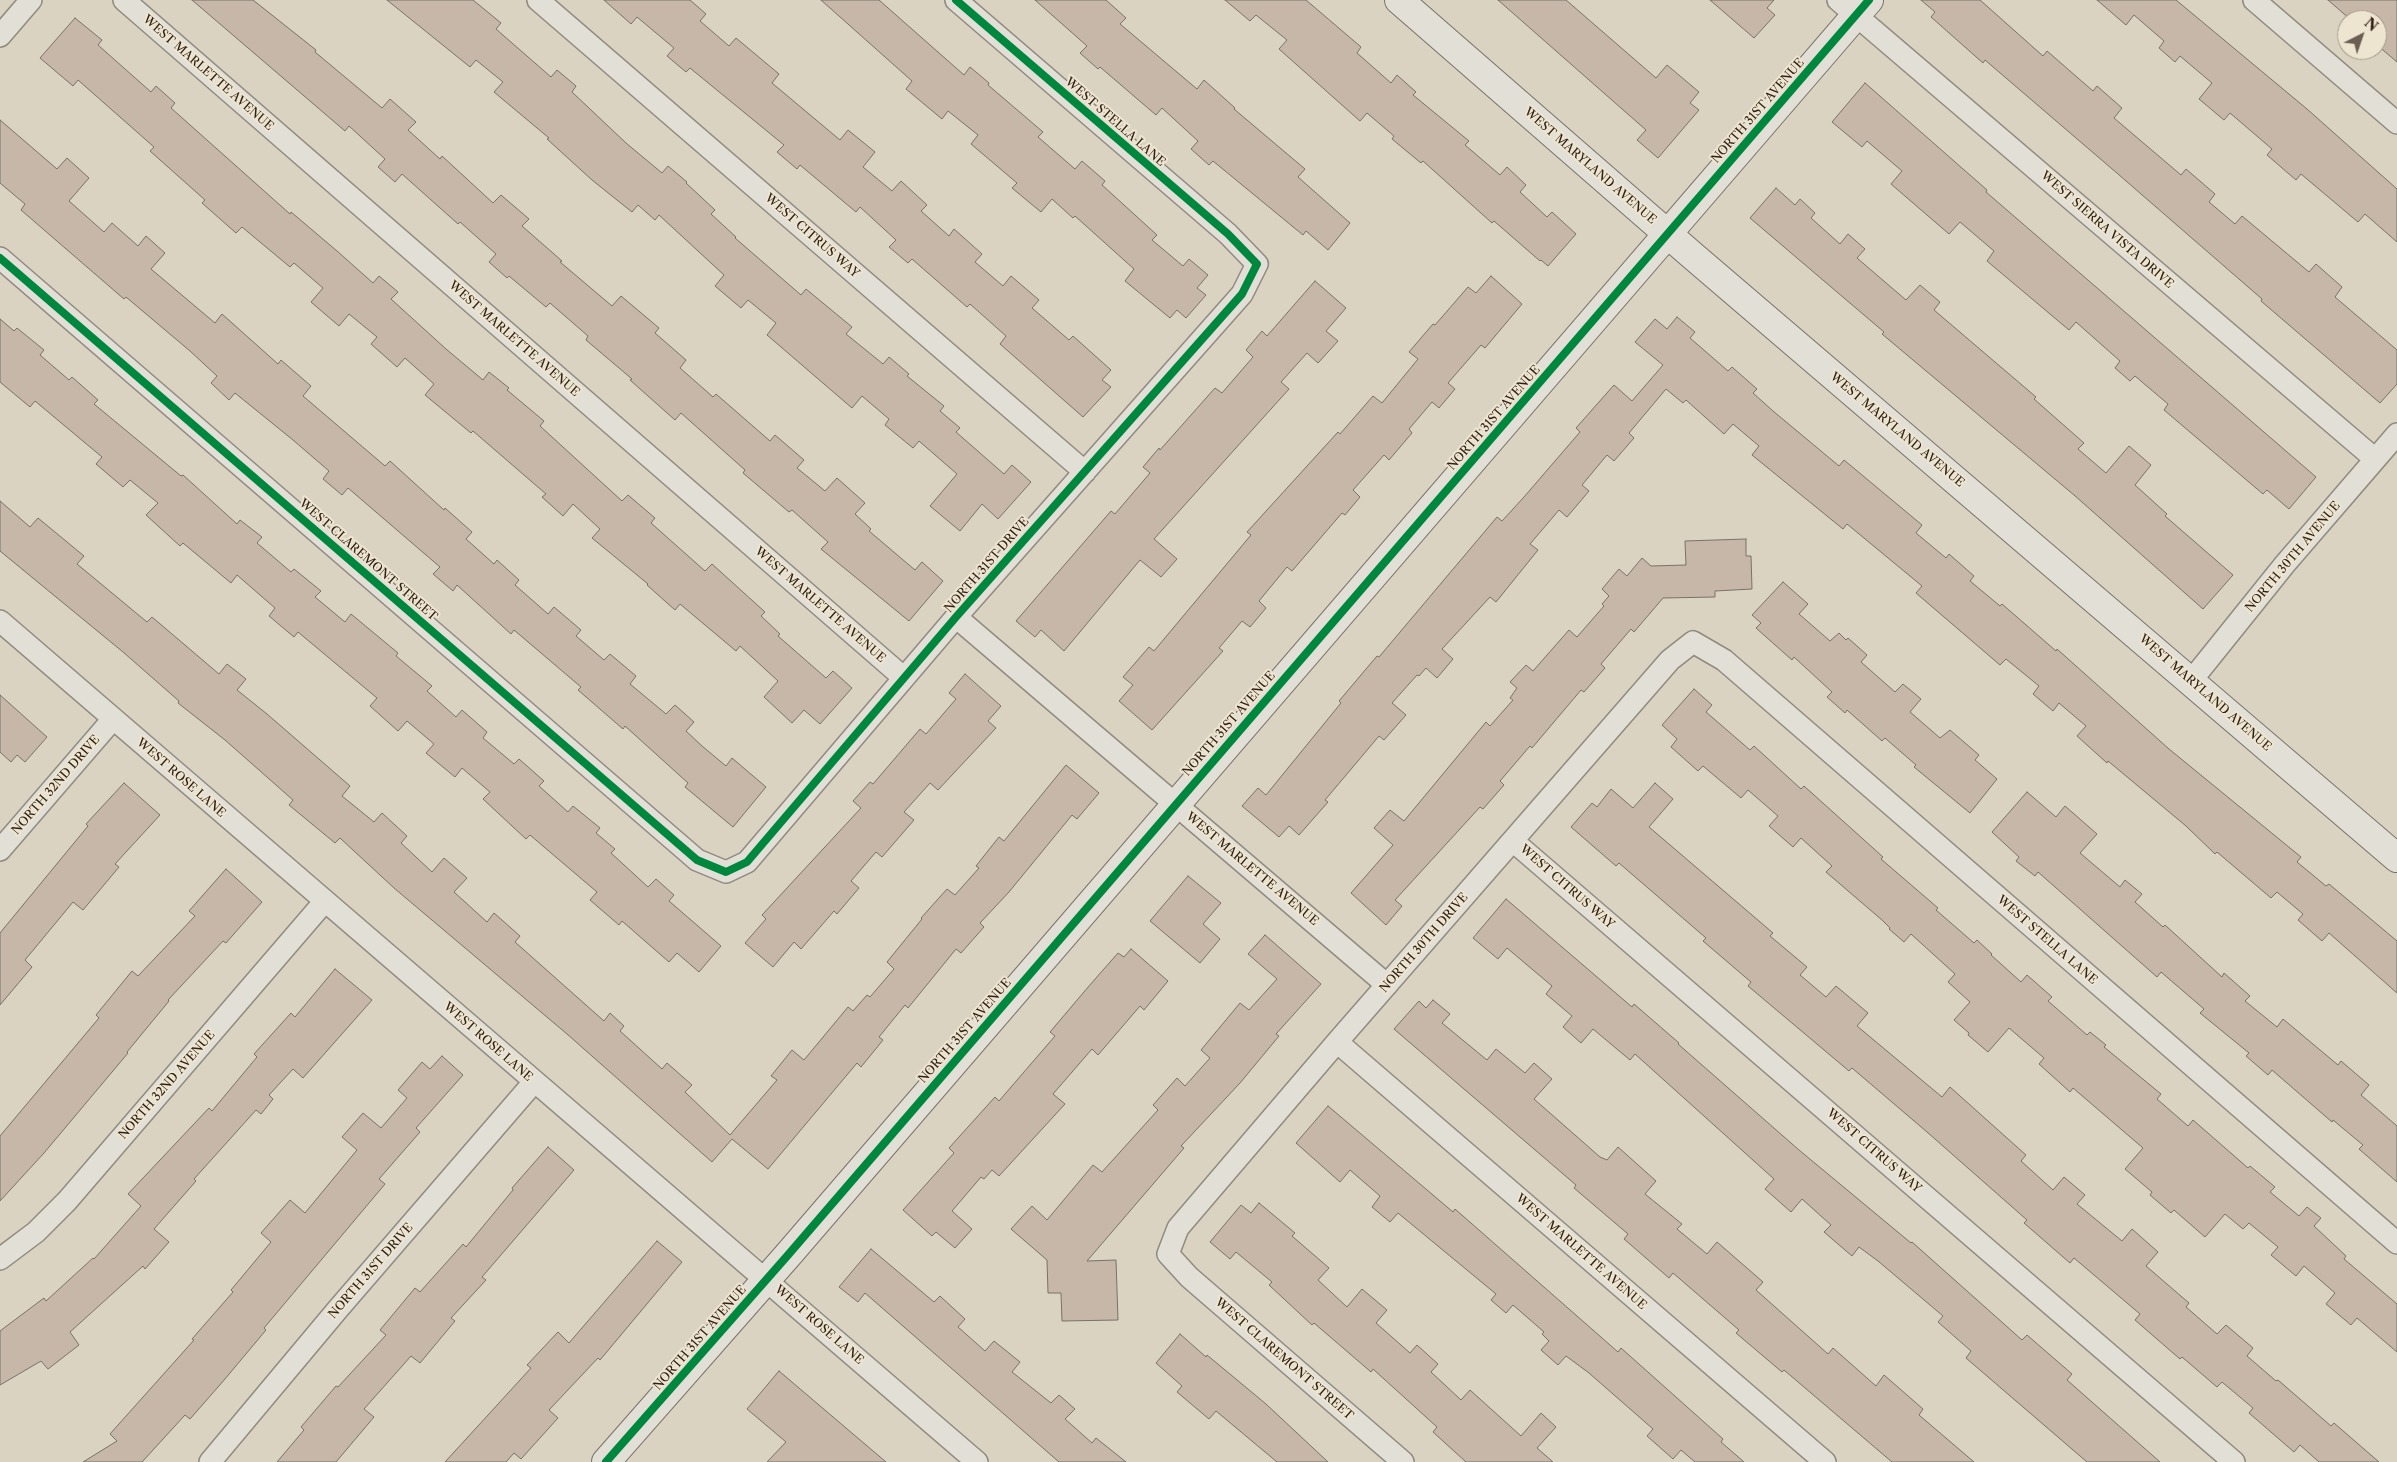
<!DOCTYPE html>
<html>
<head>
<meta charset="utf-8">
<style>
	body { margin:0 }
	#map { position:relative; width:2397px; height:1462px; overflow:hidden; background:#dad3c2; font-family:"Libre Caslon Text",serif }
	canvas { display:block }
	.north { position:absolute; left:2337px; top:10px; width:50px; height:50px; box-sizing:border-box; background:#eee5d0; border:1px solid #a29786; border-radius:50%; rotate:41deg; font-size:14px; font-weight:700; line-height:20px; text-align:center; color:#2f2117 }
	.north::after { content:''; display:block; margin:auto; width:18px; height:22px; background:#6b5f53; clip-path:polygon(50% 0,100% 100%,50% 72%,0 100%) }
</style>
</head>
<body>
<div id="map">
<canvas width="2397" height="1462"></canvas>
<div class="north">N</div>
</div>
<script>
const context = document.querySelector('canvas').getContext('2d');
context.lineJoin = 'round';
function fill(path, color) { context.fillStyle = color; context.fill(path, 'evenodd'); }
const shape = rows => new Path2D(rows.map(r => 'M' + r).join(''));
function strokePath(path, color, width, dash) { context.strokeStyle = color; context.lineWidth = width; context.lineCap = dash ? 'butt' : 'round'; context.setLineDash(dash || []); context.stroke(path); }
function label(font, color, halo, rows, align = 'center') {
  context.font = font + ' "Libre Caslon Text",serif'; context.lineWidth = 4; context.setLineDash([]); context.textBaseline = 'middle'; context.strokeStyle = halo; context.fillStyle = color; for (const [text, x, y, turn = 0] of rows) {
    context.save(); context.translate(x, y); context.rotate((+turn || 0) * Math.PI / 180); context.textAlign = isNaN(turn) ? turn : align; if (halo) context.strokeText(text, 0, 0); context.fillText(text, 0, 0); context.restore();
  }
}
const building = shape([
	[192,0,253,0,316,50,315,52,382,108,390,99,416,122,408,130,440,159,442,156,493,203,501,195,529,219,522,226,562,261,560,262,612,306,621,296,659,328,655,333,686,360,680,368,713,397,716,394,770,441,775,435,804,460,797,468,825,491,837,478,865,503,855,514,871,529,869,531,915,570,922,562,943,581,909,621,821,549,828,542,792,510,789,512,743,473,745,470,681,413,675,420,630,380,632,379,586,340,588,336,550,303,546,307,509,276,507,278,489,262,496,254,460,222,458,224,402,174,395,182,378,167,385,159,349,126,345,131,192,0],
	[387,0,473,0,501,23,496,29,551,77,557,70,576,86,572,92,626,143,662,173,668,166,687,182,686,183,715,210,711,214,736,237,735,238,801,295,806,289,852,327,846,334,883,364,889,357,909,374,907,376,944,406,940,411,960,428,956,432,1004,474,1012,465,1031,482,998,519,982,504,960,531,930,506,957,474,919,441,913,448,885,425,889,419,862,396,852,408,767,335,776,323,748,300,741,308,715,286,724,275,659,215,655,220,638,205,632,212,592,180,547,139,549,138,494,92,503,82,476,60,470,67,387,0],
	[604,0,690,0,706,14,700,21,729,46,736,38,779,74,772,83,840,140,848,130,875,152,863,167,892,191,901,181,927,205,921,211,949,236,954,229,982,254,975,262,1003,286,1011,276,1039,300,1032,308,1069,340,1073,336,1111,370,1102,380,1111,387,1083,417,1000,344,1006,336,970,304,967,307,912,259,908,263,889,247,896,240,860,207,856,212,800,165,797,169,777,152,784,145,690,68,686,72,667,56,674,48,637,17,631,24,604,0],
	[821,0,879,0,964,75,970,67,989,83,988,85,1043,132,1038,137,1075,169,1082,161,1105,181,1102,185,1157,235,1152,240,1183,266,1189,259,1208,275,1197,288,1206,295,1186,318,1177,310,1170,318,1125,281,1134,269,1075,216,1073,218,1052,199,1041,212,1012,188,1017,183,971,144,978,135,948,111,942,119,906,89,912,81,821,0],
	[1035,0,1106,0,1126,18,1120,24,1197,89,1204,80,1235,108,1234,109,1305,169,1298,177,1350,223,1328,250,1306,231,1303,235,1213,161,1209,165,1191,149,1198,141,1162,108,1156,115,1100,67,1098,69,1080,53,1087,46,1035,0],
	[1225,0,1306,0,1361,47,1357,53,1391,83,1397,75,1416,92,1413,95,1469,141,1465,145,1500,175,1507,167,1526,185,1520,192,1547,217,1552,212,1576,234,1548,266,1541,260,1540,261,1494,221,1492,223,1423,161,1421,163,1392,139,1394,136,1367,113,1360,121,1279,49,1287,40,1256,15,1250,21,1225,0],
	[1498,0,1566,0,1656,78,1667,65,1699,92,1690,103,1699,110,1658,158,1637,140,1646,130,1498,0],
	[1710,0,1774,0,1767,8,1775,15,1754,38,1710,0],
	[1921,0,1980,0,2043,56,2047,51,2093,91,2097,86,2122,108,2114,118,2181,175,2186,169,2215,194,2209,202,2235,224,2242,216,2309,272,2316,264,2342,287,2335,297,2397,350,2397,384,2380,403,2261,301,2262,299,2118,174,1985,60,1983,63,1931,17,1935,12,1921,0],
	[2097,0,2176,0,2307,109,2397,189,2397,242,2365,214,2358,222,2301,174,2296,180,2267,155,2272,149,2230,113,2224,120,2199,99,2212,83,2180,56,2175,62,2159,48,2164,41,2134,15,2126,25,2097,0],
	[2328,0,2397,0,2397,62,2377,45,2377,20,2351,20,2328,0],
	[75,18,102,40,98,45,151,92,156,86,175,103,171,108,290,214,291,212,337,251,373,283,379,276,398,292,391,299,446,349,483,380,489,372,509,388,507,390,544,421,540,426,622,501,628,495,655,518,651,523,705,571,712,564,765,612,761,616,780,634,778,636,826,678,833,671,852,688,820,724,804,710,792,723,764,697,778,681,740,646,736,651,680,604,675,610,647,585,648,584,592,538,600,529,573,504,563,516,542,497,546,494,473,431,471,433,425,395,434,384,405,358,397,367,371,344,377,337,349,314,339,326,311,302,323,288,294,263,290,267,242,227,236,233,202,203,205,200,150,151,154,147,78,80,73,86,40,58,75,18],
	[1865,83,1987,190,1986,192,2316,477,2289,509,2267,490,2263,494,2164,410,2168,404,2135,376,2130,381,2115,368,2120,361,2076,322,2069,330,1987,261,1994,251,1960,222,1949,234,1891,184,1902,171,1867,141,1862,147,1832,122,1865,83],
	[0,120,57,169,67,158,89,178,69,201,104,232,112,223,138,246,146,236,165,253,151,269,215,323,222,314,278,364,281,360,311,386,303,396,385,466,390,461,444,510,445,508,472,532,466,539,494,564,497,560,519,580,515,585,548,614,554,607,581,630,576,636,604,660,610,654,636,676,630,684,666,714,675,705,694,722,686,731,702,746,726,766,732,758,766,787,733,827,685,787,688,783,625,726,623,729,578,690,581,687,514,630,511,634,457,585,453,591,433,574,440,567,348,488,342,495,323,479,329,471,293,440,235,393,229,400,211,383,217,376,190,351,126,297,124,299,21,210,25,204,0,183,0,120],
	[1776,188,1795,205,1800,199,1815,213,1811,218,1840,244,1848,234,1865,249,1857,258,1906,300,1920,285,1940,302,1934,310,2036,397,2034,399,2084,443,2078,449,2106,473,2129,446,2151,465,2135,485,2167,514,2165,516,2233,575,2203,609,2074,495,1882,334,1884,332,1750,218,1776,188],
	[1491,276,1522,304,1485,348,1481,345,1448,383,1455,389,1439,408,1432,402,1409,429,1412,433,1389,460,1384,455,1353,490,1360,497,1345,515,1342,513,1292,571,1287,567,1259,601,1266,608,1250,627,1242,621,1219,648,1223,651,1152,730,1119,701,1133,685,1123,677,1149,647,1154,651,1251,535,1247,532,1338,432,1340,434,1373,396,1382,403,1418,359,1409,352,1433,324,1435,325,1468,287,1476,293,1491,276],
	[1315,281,1346,308,1326,331,1338,341,1318,363,1307,353,1281,382,1289,389,1154,539,1177,559,1161,577,1140,560,1064,651,1041,630,1035,637,1016,621,1111,511,1115,514,1150,473,1143,467,1159,448,1160,450,1215,388,1222,393,1253,357,1246,350,1262,331,1267,336,1315,281],
	[1677,317,1695,332,1690,338,1728,371,1732,367,1757,389,1753,393,1773,411,1839,466,1844,460,1922,525,1916,533,1946,558,1949,554,1974,576,1970,581,2000,606,2002,604,2056,651,2057,649,2169,749,2301,857,2297,862,2326,886,2329,884,2397,941,2397,993,2329,933,2322,941,2298,920,2303,914,2277,892,2271,898,2217,852,2215,854,2186,826,2108,761,2107,763,2077,736,2086,726,2059,703,2053,711,2033,694,2039,686,2006,659,2000,665,1916,593,1922,586,1847,524,1843,529,1752,455,1759,446,1733,424,1724,434,1686,400,1683,403,1666,389,1629,433,1634,438,1614,461,1607,455,1582,485,1589,491,1567,517,1559,510,1530,544,1538,550,1496,602,1490,597,1442,649,1453,659,1437,678,1426,668,1419,676,1417,675,1392,703,1406,715,1384,740,1379,736,1325,800,1328,802,1299,835,1289,826,1279,837,1242,806,1258,788,1266,795,1341,703,1339,701,1377,656,1379,657,1497,517,1502,521,1524,497,1580,432,1576,428,1614,385,1632,401,1663,365,1635,342,1655,319,1667,329,1677,317],
	[0,319,14,331,17,328,44,350,40,355,69,380,72,377,98,400,94,404,181,476,183,475,237,524,240,520,262,537,257,543,291,572,294,569,321,591,315,597,345,622,351,614,398,653,396,656,432,686,427,691,456,717,462,710,487,732,483,738,514,764,519,759,544,781,539,786,568,812,573,806,600,828,596,833,615,849,611,853,648,887,656,879,674,895,669,901,721,946,699,972,677,953,669,962,622,921,619,925,590,900,597,892,530,835,526,839,483,799,490,792,462,768,455,777,426,753,434,744,407,721,398,731,370,706,377,698,298,632,294,637,269,616,275,608,237,575,231,583,183,543,180,546,146,515,158,503,130,480,123,487,96,464,102,457,35,401,30,407,0,382,0,319],
	[0,501,30,527,38,518,84,556,77,564,147,622,152,617,219,674,227,664,246,679,237,690,267,714,350,786,342,796,374,822,382,813,407,836,401,843,432,872,444,858,467,878,454,892,487,922,494,913,520,936,515,942,604,1021,610,1013,624,1026,620,1031,662,1069,667,1063,692,1085,685,1092,730,1135,777,1080,771,1076,792,1050,804,1060,848,1007,853,1011,867,995,870,997,894,969,887,962,922,919,921,918,947,889,955,895,979,868,976,866,999,837,1004,841,1066,765,1099,793,1077,819,1072,815,1009,892,980,923,984,927,961,953,956,949,908,1008,905,1005,879,1037,883,1040,861,1067,857,1063,768,1169,732,1139,712,1162,567,1034,394,888,340,838,335,843,289,805,293,800,225,740,178,703,179,701,123,652,0,551,0,501],
	[1746,539,1746,556,1751,556,1752,589,1715,591,1715,597,1663,598,1634,632,1631,629,1601,664,1605,668,1584,692,1581,690,1532,748,1530,746,1500,781,1504,785,1483,809,1480,807,1395,900,1402,906,1386,925,1351,893,1393,845,1374,828,1390,810,1404,821,1486,722,1490,726,1513,700,1510,698,1517,688,1510,682,1526,665,1533,671,1569,630,1577,637,1604,606,1602,604,1609,596,1602,589,1619,569,1627,576,1642,558,1651,566,1686,565,1685,541,1746,539],
	[1783,582,1808,604,1799,614,1830,641,1839,633,1846,640,1848,638,1867,655,1861,662,1895,692,1903,684,1921,699,1910,712,1940,738,1950,730,1979,755,1975,760,1997,779,1970,813,1914,767,1916,765,1885,738,1882,741,1847,710,1845,713,1827,697,1832,692,1794,657,1792,660,1756,628,1761,623,1752,615,1783,582],
	[965,674,1001,706,988,721,996,728,938,790,930,783,904,812,914,820,882,857,876,852,851,881,859,888,837,914,834,911,801,949,794,942,773,967,745,943,766,919,762,915,861,808,853,801,870,782,873,784,920,729,926,734,956,699,949,693,965,674],
	[1694,689,1712,705,1706,712,1750,750,1754,746,1801,789,1804,786,1883,857,1881,859,1938,908,1936,910,1974,943,1977,940,1992,954,1991,955,2021,982,2027,975,2052,997,2048,1001,2087,1035,2090,1032,2106,1045,2104,1047,2161,1094,2157,1099,2188,1126,2193,1120,2248,1168,2250,1166,2275,1187,2270,1192,2299,1216,2307,1207,2321,1218,2314,1226,2346,1256,2344,1259,2397,1304,2397,1352,2357,1318,2351,1325,2326,1304,2335,1293,2304,1266,2296,1276,2271,1255,2278,1247,2249,1223,2243,1229,2225,1214,2205,1237,2174,1210,2171,1213,2150,1195,2152,1192,2125,1169,2143,1148,2073,1088,2070,1092,2039,1064,2044,1058,2009,1028,1988,1052,1968,1035,1969,1033,1954,1020,1970,1002,1948,982,1955,974,1911,934,1904,942,1889,929,1890,928,1882,920,1826,872,1832,866,1801,838,1793,847,1769,826,1778,816,1748,790,1741,798,1703,766,1698,771,1671,747,1677,739,1662,725,1694,689],
	[0,695,47,737,25,762,17,755,11,762,0,752,0,695],
	[124,783,160,815,115,864,119,867,83,910,73,902,25,960,32,967,0,1005,0,933,88,826,86,824,124,783],
	[1655,783,1673,799,1649,827,1773,933,1770,936,1807,967,1800,975,1826,997,1836,986,1868,1013,1857,1026,1942,1097,1950,1087,2026,1155,2021,1161,2053,1190,2064,1177,2085,1195,2077,1204,2122,1241,2132,1229,2158,1252,2146,1266,2189,1303,2186,1307,2217,1334,2226,1325,2253,1348,2247,1356,2276,1381,2278,1380,2331,1426,2334,1423,2379,1462,2319,1462,2300,1445,2294,1452,2249,1413,2253,1408,2222,1382,2217,1387,2182,1357,2180,1359,2135,1320,2140,1314,2074,1258,2070,1263,2024,1223,2027,1220,1927,1132,1852,1068,1849,1071,1748,986,1751,982,1703,941,1706,938,1619,863,1616,866,1571,827,1592,803,1597,807,1611,789,1633,808,1655,783],
	[2027,792,2056,817,2065,806,2097,834,2080,853,2120,887,2125,880,2142,894,2135,902,2163,927,2165,925,2222,977,2224,973,2250,996,2245,1001,2277,1027,2283,1019,2338,1065,2341,1061,2369,1085,2361,1095,2397,1126,2397,1182,2359,1149,2363,1145,2333,1120,2332,1122,2272,1070,2268,1075,2246,1056,2249,1053,2200,1013,2204,1009,2161,972,2157,977,2038,872,2035,876,2016,861,2019,857,1992,832,2027,792],
	[226,869,262,902,226,943,223,941,168,1000,169,1001,127,1052,128,1053,44,1153,0,1201,0,1136,99,1018,96,1015,132,971,138,976,195,916,189,911,226,869],
	[1188,876,1221,903,1203,924,1220,939,1200,963,1150,921,1188,876],
	[1506,899,1632,1007,1634,1004,1679,1043,1678,1044,1799,1150,1911,1243,1912,1242,2022,1340,2027,1335,2072,1374,2067,1380,2160,1462,2087,1462,1966,1358,1971,1351,1938,1322,1943,1316,1878,1261,1859,1247,1852,1256,1824,1232,1831,1225,1802,1199,1791,1212,1765,1189,1774,1179,1635,1054,1630,1060,1593,1029,1581,1043,1563,1027,1572,1016,1546,994,1552,986,1507,948,1498,959,1473,938,1506,899],
	[1265,935,1321,984,1276,1034,1279,1036,1240,1083,1181,1146,1184,1148,1087,1261,1116,1260,1118,1320,1062,1321,1061,1293,1048,1293,1047,1260,1011,1229,1032,1206,1047,1220,1093,1165,1102,1172,1158,1110,1153,1105,1177,1078,1185,1086,1210,1058,1201,1050,1240,1003,1249,1010,1277,979,1248,954,1265,935],
	[1131,949,1168,981,1144,1010,1140,1006,1098,1055,1092,1049,1053,1094,1065,1104,999,1176,992,1170,984,1179,981,1177,952,1211,972,1229,955,1248,936,1232,932,1236,903,1210,954,1153,949,1148,995,1097,999,1101,1055,1036,1050,1032,1089,986,1118,953,1124,957,1131,949],
	[335,969,372,1000,303,1078,293,1069,269,1095,273,1099,261,1114,256,1110,194,1179,196,1181,154,1229,169,1242,145,1269,143,1266,70,1332,79,1345,48,1369,41,1361,0,1385,0,1331,44,1298,46,1301,93,1258,94,1259,141,1206,128,1194,209,1108,212,1111,257,1057,254,1054,291,1013,295,1017,335,969],
	[1433,1000,1450,1014,1442,1023,1487,1060,1496,1049,1525,1073,1534,1063,1552,1079,1534,1099,1600,1157,1607,1160,1618,1147,1656,1181,1645,1194,1682,1224,1677,1229,1707,1254,1717,1242,1763,1282,1756,1290,1828,1354,1833,1348,1876,1386,1884,1375,1923,1409,1919,1415,1974,1462,1892,1462,1784,1370,1782,1372,1736,1333,1739,1330,1673,1273,1669,1278,1624,1239,1628,1234,1574,1188,1576,1185,1394,1029,1419,1001,1426,1008,1433,1000],
	[442,1056,463,1075,416,1128,420,1132,379,1179,385,1184,264,1328,266,1330,225,1379,190,1419,185,1415,142,1462,83,1462,117,1441,110,1434,194,1340,192,1339,233,1292,231,1290,271,1242,261,1233,290,1200,305,1213,357,1150,342,1137,363,1113,381,1128,407,1098,398,1090,422,1062,430,1069,442,1056],
	[1328,1106,1453,1212,1455,1209,1618,1352,1621,1348,1723,1439,1721,1442,1744,1462,1695,1462,1681,1450,1673,1459,1647,1436,1653,1429,1589,1373,1566,1356,1558,1365,1541,1350,1549,1341,1542,1334,1544,1332,1513,1305,1506,1313,1491,1300,1496,1294,1398,1213,1390,1222,1372,1207,1380,1196,1350,1170,1340,1182,1296,1143,1328,1106],
	[548,1147,574,1170,482,1277,486,1280,451,1318,455,1321,420,1363,411,1356,364,1409,374,1417,336,1462,277,1462,304,1430,301,1427,336,1386,338,1387,386,1335,380,1330,415,1288,420,1292,463,1244,466,1247,513,1190,512,1188,548,1147],
	[1259,1203,1295,1233,1292,1236,1329,1268,1318,1280,1347,1307,1362,1289,1387,1310,1376,1323,1410,1353,1417,1345,1438,1364,1431,1372,1461,1400,1470,1390,1521,1436,1541,1413,1556,1427,1537,1448,1553,1462,1466,1462,1433,1432,1437,1427,1373,1369,1371,1372,1314,1323,1312,1325,1269,1285,1272,1282,1236,1252,1230,1259,1210,1242,1241,1205,1251,1213,1259,1203],
	[657,1241,682,1262,600,1360,598,1358,549,1410,558,1418,521,1459,514,1453,506,1462,445,1462,531,1368,527,1365,558,1332,569,1343,657,1241],
	[871,1249,934,1302,940,1296,965,1319,958,1327,985,1351,994,1341,1020,1362,1012,1372,1051,1403,1059,1395,1075,1409,1065,1419,1092,1443,1096,1438,1126,1462,1059,1462,865,1293,858,1302,839,1287,871,1249],
	[1180,1334,1206,1357,1207,1355,1266,1404,1328,1462,1277,1462,1216,1411,1209,1419,1177,1392,1182,1386,1156,1363,1180,1334],
	[779,1371,886,1462,767,1462,786,1442,747,1409,779,1371]
]);
fill(building, '#c6b7a9');
strokePath(building, '#787268', 1);
const street = shape([
	[124,0,904,678],
	[538,0,1085,472],
	[1838,0,2375,459],
	[2254,0,2397,123],
	[0,36,31,0],
	[0,258,697,860,726,872,747,862,956,617,1242,294,1257,264,1228,234,956,0],
	[956,617,1387,985],
	[0,621,977,1462],
	[2191,681,2285,564,2397,434],
	[1513,841,2234,1462],
	[0,850,113,719],
	[1337,1042,1825,1462],
	[0,1259,36,1232,67,1201,325,901],
	[210,1462,338,1309,534,1082],
	[1403,1462,1189,1277,1168,1254,1178,1228,1337,1042,1670,660,1693,642,1724,660,2397,1243]
]);
const secondary = shape([
	[1399,0,1693,256,2397,858],
	[606,1462,788,1255,1869,0]
]);
strokePath(street, '#908a7f', 24);
strokePath(secondary, '#787268', 30);
strokePath(street, '#e2dfd6', 21);
strokePath(secondary, '#e2dfd6', 28);
strokePath(shape([
	[0,258,697,860,726,872,747,862,956,617,1242,294,1257,264,1228,234,956,0],
	[606,1462,788,1255,1869,0]
]), '#00873e', 8);
label('12px', '#2f2117', '#eee5d0', [
	["WEST MARLETTE AVENUE",208,73,41],
	["NORTH 31ST AVENUE",1758,111,-49],
	["WEST STELLA LANE",1115,122,41],
	["WEST MARYLAND AVENUE",1590,166,41],
	["WEST SIERRA VISTA DRIVE",2107,230,41],
	["WEST CITRUS WAY",812,236,41],
	["WEST MARLETTE AVENUE",514,339,41],
	["NORTH 31ST AVENUE",1494,418,-49],
	["WEST MARYLAND AVENUE",1897,430,40],
	["NORTH 30TH AVENUE",2293,557,-50],
	["WEST CLAREMONT STREET",368,560,41],
	["NORTH 31ST DRIVE",987,565,-49],
	["WEST MARLETTE AVENUE",820,605,41],
	["WEST MARYLAND AVENUE",2205,693,41],
	["NORTH 31ST AVENUE",1229,724,-49],
	["WEST ROSE LANE",181,778,41],
	["NORTH 32ND DRIVE",56,785,-49],
	["WEST MARLETTE AVENUE",1252,869,40],
	["WEST CITRUS WAY",1567,887,41],
	["WEST STELLA LANE",2047,940,41],
	["NORTH 30TH DRIVE",1424,943,-49],
	["NORTH 31ST AVENUE",965,1031,-49],
	["WEST ROSE LANE",488,1042,41],
	["NORTH 32ND AVENUE",167,1085,-49],
	["WEST CITRUS WAY",1874,1151,41],
	["WEST MARLETTE AVENUE",1581,1252,41],
	["NORTH 31ST DRIVE",371,1271,-49],
	["WEST ROSE LANE",819,1325,41],
	["NORTH 31ST AVENUE",700,1338,-49],
	["WEST CLAREMONT STREET",1284,1359,41]
]);
</script>
</body>
</html>
